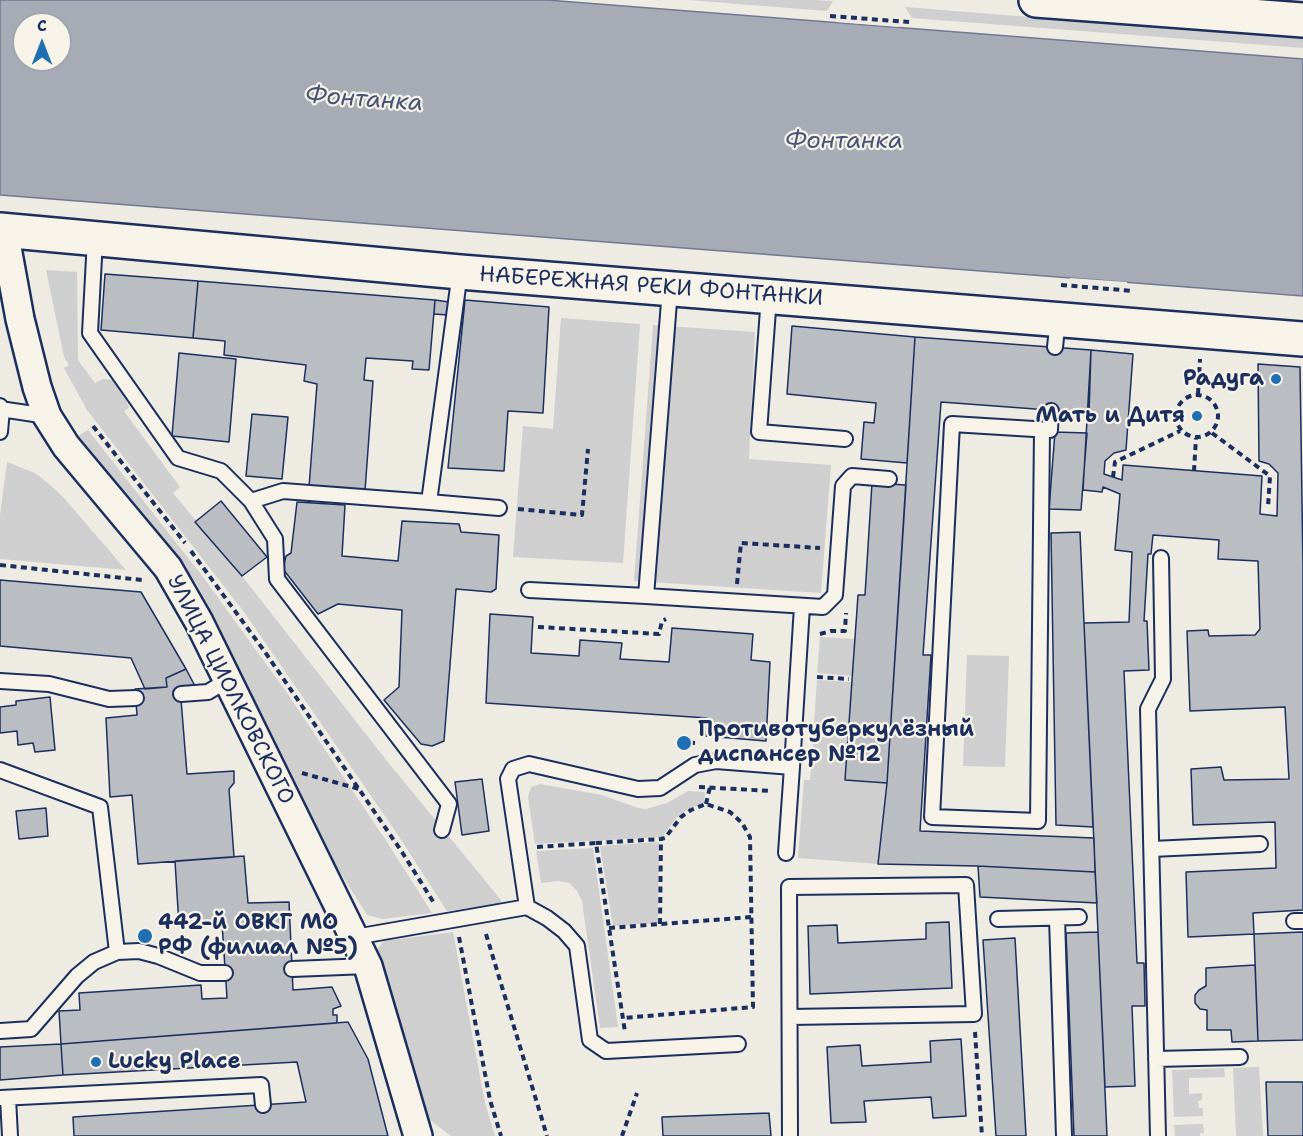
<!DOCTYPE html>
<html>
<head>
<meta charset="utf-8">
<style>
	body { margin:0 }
	#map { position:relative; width:1303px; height:1136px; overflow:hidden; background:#eeebe2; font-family:"Shantell Sans",sans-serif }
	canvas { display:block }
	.north { position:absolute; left:12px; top:12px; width:60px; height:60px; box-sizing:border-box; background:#f7f3e8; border:2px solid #9fa5b1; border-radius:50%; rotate:0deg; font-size:16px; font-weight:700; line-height:24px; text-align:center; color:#1b2f5e }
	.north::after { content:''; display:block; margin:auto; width:21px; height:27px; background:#1f6fb2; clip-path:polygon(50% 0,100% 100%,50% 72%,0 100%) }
</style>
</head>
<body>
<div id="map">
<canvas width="1303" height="1136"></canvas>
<div class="north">С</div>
</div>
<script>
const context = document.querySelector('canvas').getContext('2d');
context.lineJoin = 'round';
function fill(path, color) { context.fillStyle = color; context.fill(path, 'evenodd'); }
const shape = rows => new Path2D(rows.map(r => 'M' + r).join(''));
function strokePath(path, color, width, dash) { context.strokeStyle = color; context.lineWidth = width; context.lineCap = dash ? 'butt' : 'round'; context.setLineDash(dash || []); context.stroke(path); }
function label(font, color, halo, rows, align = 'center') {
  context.font = font + ' "Shantell Sans",sans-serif'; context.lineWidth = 4.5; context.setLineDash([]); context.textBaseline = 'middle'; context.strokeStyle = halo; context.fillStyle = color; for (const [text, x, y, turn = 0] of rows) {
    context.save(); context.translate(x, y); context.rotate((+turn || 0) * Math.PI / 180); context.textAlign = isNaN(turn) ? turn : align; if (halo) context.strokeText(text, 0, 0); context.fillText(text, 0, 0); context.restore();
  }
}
fill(shape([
	[688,0,813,0,833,1,827,11],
	[905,7,1303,39,1303,48,912,18],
	[46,270,77,272,78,360,95,383,103,379,113,380,121,389,129,408,124,411,180,487,173,493,242,576,387,761,501,900,500,904,447,911,398,835,244,612,87,410,64,368,69,365,64,357],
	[561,318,640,324,623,563,513,557,523,426,553,429],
	[653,325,755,332,749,459,831,465,821,593,634,581],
	[88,430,203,577,285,690,387,842,432,913,383,919,367,915,338,869,197,584,78,436],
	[7,462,35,473,48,483,63,497,126,570,0,559,0,515],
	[820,637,855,639,852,676,817,673],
	[967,655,1009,656,1005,767,963,766],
	[817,680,852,682,849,726,814,724],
	[814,731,848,733,845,780,887,783,878,864,798,858,804,780,810,780],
	[540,784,602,795,638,808,646,809,667,803,688,791,705,792,704,803,688,809,677,817,662,837,535,844,528,797,531,787],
	[659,842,658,923,613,926,600,846],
	[593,848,618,1027,600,1028,582,901,577,891,569,883,558,881,541,883,536,851],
	[453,932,485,1103,495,1136,451,1136,427,1118,376,950,384,941],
	[1259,1067,1263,1136,1236,1136,1233,1068],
	[1224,1068,1225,1077,1189,1078,1189,1094,1202,1093,1202,1100,1198,1101,1199,1108,1203,1108,1203,1116,1174,1117,1172,1070],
	[1203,1124,1204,1133,1200,1133,1200,1136,1175,1136,1174,1125]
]), '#cfcfcf');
const water = shape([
	[0,0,547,0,1303,59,1303,296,0,195,0,0],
	[24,24,60,24,60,60,24,60,24,24]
]);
fill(water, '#a6abb5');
strokePath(water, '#6e7992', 1.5);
fill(shape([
	[836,19,899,24,899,27,836,22],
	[1070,278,1127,282,1127,285,1070,281]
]), '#eeebe2');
const building = shape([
	[105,274,198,281,193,338,101,330,105,274],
	[198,281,435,300,429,370,412,369,413,361,366,358,364,380,373,381,365,491,309,487,317,384,304,381,306,365,224,355,225,341,193,338,198,281],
	[435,300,449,302,448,315,434,314,435,300],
	[465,300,549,307,543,413,508,411,504,471,448,468,465,300],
	[792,326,915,337,907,463,861,459,864,422,874,423,876,403,787,394,792,326],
	[915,337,1091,350,1089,413,941,402,923,655,931,655,920,831,1094,838,1095,872,978,866,878,864,887,783,915,337],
	[1091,350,1133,354,1126,450,1114,453,1105,461,1104,474,1122,480,1123,465,1262,476,1260,514,1277,516,1278,473,1269,464,1259,461,1258,364,1300,367,1303,566,1303,910,1253,913,1254,934,1188,937,1186,872,1276,868,1275,822,1193,825,1191,769,1221,767,1224,780,1289,779,1285,707,1190,711,1187,631,1208,630,1209,636,1255,635,1260,629,1258,561,1218,559,1219,540,1153,535,1151,554,1148,554,1144,621,1147,621,1149,670,1124,671,1137,963,1144,963,1145,1006,1132,1006,1135,1086,1105,1087,1084,623,1129,622,1132,552,1115,550,1120,494,1103,487,1102,492,1083,490,1091,350],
	[179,353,236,359,229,442,172,436,179,353],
	[252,414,288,417,282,479,246,476,252,414],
	[1055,432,1087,433,1081,510,1049,509,1055,432],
	[872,483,906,485,887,783,845,780,858,595,865,595,872,483],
	[221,501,267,557,242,576,195,522,221,501],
	[297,502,345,505,342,556,398,561,402,521,459,524,461,532,499,535,496,589,491,592,456,589,444,741,432,746,421,744,384,700,399,687,402,610,338,604,318,614,283,569,286,556,291,553,297,502],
	[1080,532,1084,623,1093,827,1056,825,1051,533,1080,532],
	[0,580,141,592,186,669,166,678,167,687,145,689,131,658,0,646,0,580],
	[490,614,533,617,531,653,579,656,580,640,622,643,620,659,669,662,672,628,753,634,751,660,770,662,766,741,706,736,707,718,486,703,490,614],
	[186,669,195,686,180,687,187,774,234,771,234,783,229,789,234,857,138,864,132,795,110,797,106,718,137,715,135,689,167,687,166,678,186,669],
	[50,697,55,750,35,752,33,743,18,745,17,731,0,733,0,707,16,705,16,701,50,697],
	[482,779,489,831,462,835,455,782,482,779],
	[46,808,48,836,19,839,16,811,46,808],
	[244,856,248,903,289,902,293,990,332,987,341,1006,333,1009,333,1015,337,1015,337,1023,61,1044,59,1011,80,1010,79,993,201,985,202,999,227,998,222,923,179,926,175,861,244,856],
	[978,866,1095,872,1097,903,980,897,978,866],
	[949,922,952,988,810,994,808,926,837,925,838,943,926,939,926,923,949,922],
	[1098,932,1107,1136,1074,1136,1066,933,1098,932],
	[1303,932,1303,1040,1258,1041,1254,934,1303,932],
	[1015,938,1026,1136,996,1136,983,940,1015,938],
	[1255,965,1258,1041,1232,1042,1231,1030,1207,1030,1207,1010,1200,1009,1195,1003,1195,995,1199,990,1206,986,1206,968,1255,965],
	[348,1022,368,1059,388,1136,74,1136,73,1117,306,1102,297,1062,63,1075,61,1044,348,1022],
	[961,1039,966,1116,933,1118,931,1097,864,1101,866,1122,831,1123,827,1047,860,1045,862,1066,931,1062,930,1041,961,1039],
	[61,1044,63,1075,0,1080,0,1047,61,1044],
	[1266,1082,1303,1082,1303,1136,1268,1136,1266,1082],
	[769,1113,771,1136,663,1136,662,1117,769,1113]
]);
fill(building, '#babdc2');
strokePath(building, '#1b2f5e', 1.5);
const service = shape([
	[95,239,90,333,178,458,221,471,251,501,275,539,277,579,449,804,442,830],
	[769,296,759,432,845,439],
	[1055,347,1058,319],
	[0,406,2,409,0,432],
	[0,409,47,416],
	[1042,430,1038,821,932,817,952,424,1050,430,1051,411],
	[251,501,283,491,429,502,460,272],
	[429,502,499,508],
	[529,590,646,596,670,289],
	[646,596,823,607,835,595,843,486,852,476,889,479],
	[0,681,49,684,109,699,136,698],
	[181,694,208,692,228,680],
	[0,770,100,807,117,952,139,951,158,956,200,973,225,973],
	[1152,849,1260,844],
	[786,853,792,767],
	[527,907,547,918,564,931,577,946,590,1040,606,1051,738,1044],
	[1057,918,1064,1136],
	[998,919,1079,917],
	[1294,921,1303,921],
	[355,937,527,907,508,779,513,769,529,764,638,789,660,788,695,765,716,761,792,767,802,606],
	[292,969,368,966],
	[0,1031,31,1029,77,976,94,962,117,952],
	[1156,1059,1240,1057],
	[0,1098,261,1085,263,1105],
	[8,1098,10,1136],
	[790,1136,789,887,966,885,974,1014,790,1017],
	[1158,1136,1148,709,1163,679,1161,558]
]);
const minor = shape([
	[4,231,20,319,37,387,47,416,66,446,168,568,199,622,368,966,418,1136]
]);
const tertiary = shape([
	[1036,0,1303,20],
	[0,230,460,272,1303,339]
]);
strokePath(service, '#1b2f5e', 18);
strokePath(minor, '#1b2f5e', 32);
strokePath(tertiary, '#1b2f5e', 38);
strokePath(shape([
	[830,16,909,22],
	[1061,285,1134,291],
	[1198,394,1200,359],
	'1176 416a21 21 0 1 1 42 0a21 21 0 1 1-42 0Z',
	[93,426,185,543],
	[1212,433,1270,476,1268,507],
	[1194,471,1196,438],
	[1113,477,1115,462,1180,431],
	[518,509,582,515,588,449],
	[191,551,265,652,402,852,434,903],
	[0,565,142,580],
	[737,584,741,543,820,548],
	[538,627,659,634,662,621,666,619],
	[820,634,831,631,845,631,846,613],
	[817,677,849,679],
	[814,727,846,730],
	[681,742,695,743],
	[302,773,359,789],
	[699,787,772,791],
	[706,804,710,787],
	[596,843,661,839,665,838,681,817,691,810,706,804,730,812,742,823,750,837,753,1007,623,1018],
	[537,847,596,843,625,1032],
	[660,924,661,839],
	[609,928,752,917],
	[486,934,547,1136],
	[459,937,490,1100,501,1136],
	[975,1032,982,1136],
	[622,1136,637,1093]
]), '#1b2f5e', 4, [6, 4.5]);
strokePath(service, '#f7f3e8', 14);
strokePath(minor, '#f7f3e8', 27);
strokePath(tertiary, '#f7f3e8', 33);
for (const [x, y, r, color] of [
	[1276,379,6,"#1f6fb2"],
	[1197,416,6,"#1f6fb2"],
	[684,743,8,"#1f6fb2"],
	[145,936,8,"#1f6fb2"],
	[96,1062,6,"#1f6fb2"]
]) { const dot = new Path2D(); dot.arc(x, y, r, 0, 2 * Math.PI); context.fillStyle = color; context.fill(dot); strokePath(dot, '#f7f3e8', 2); }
label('22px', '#1b2f5e', '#f7f3e8', [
	["НАБЕРЕЖНАЯ РЕКИ ФОНТАНКИ",651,287,4],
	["УЛИЦА ЦИОЛКОВСКОГО",230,690,63]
]);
label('bold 22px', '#1b2f5e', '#f7f3e8', [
	["Радуга",1264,379,"right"],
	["Мать и Дитя",1185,416,"right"],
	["Противотуберкулёзный",698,730],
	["диспансер №12",698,755],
	["442-й ОВКГ МО",158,923],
	["РФ (филиал №5)",158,948],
	["Lucky Place",108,1062]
], 'left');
label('italic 24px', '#455478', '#f7f3e8', [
	["Фонтанка",364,100,4],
	["Фонтанка",844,142]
]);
</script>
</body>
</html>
